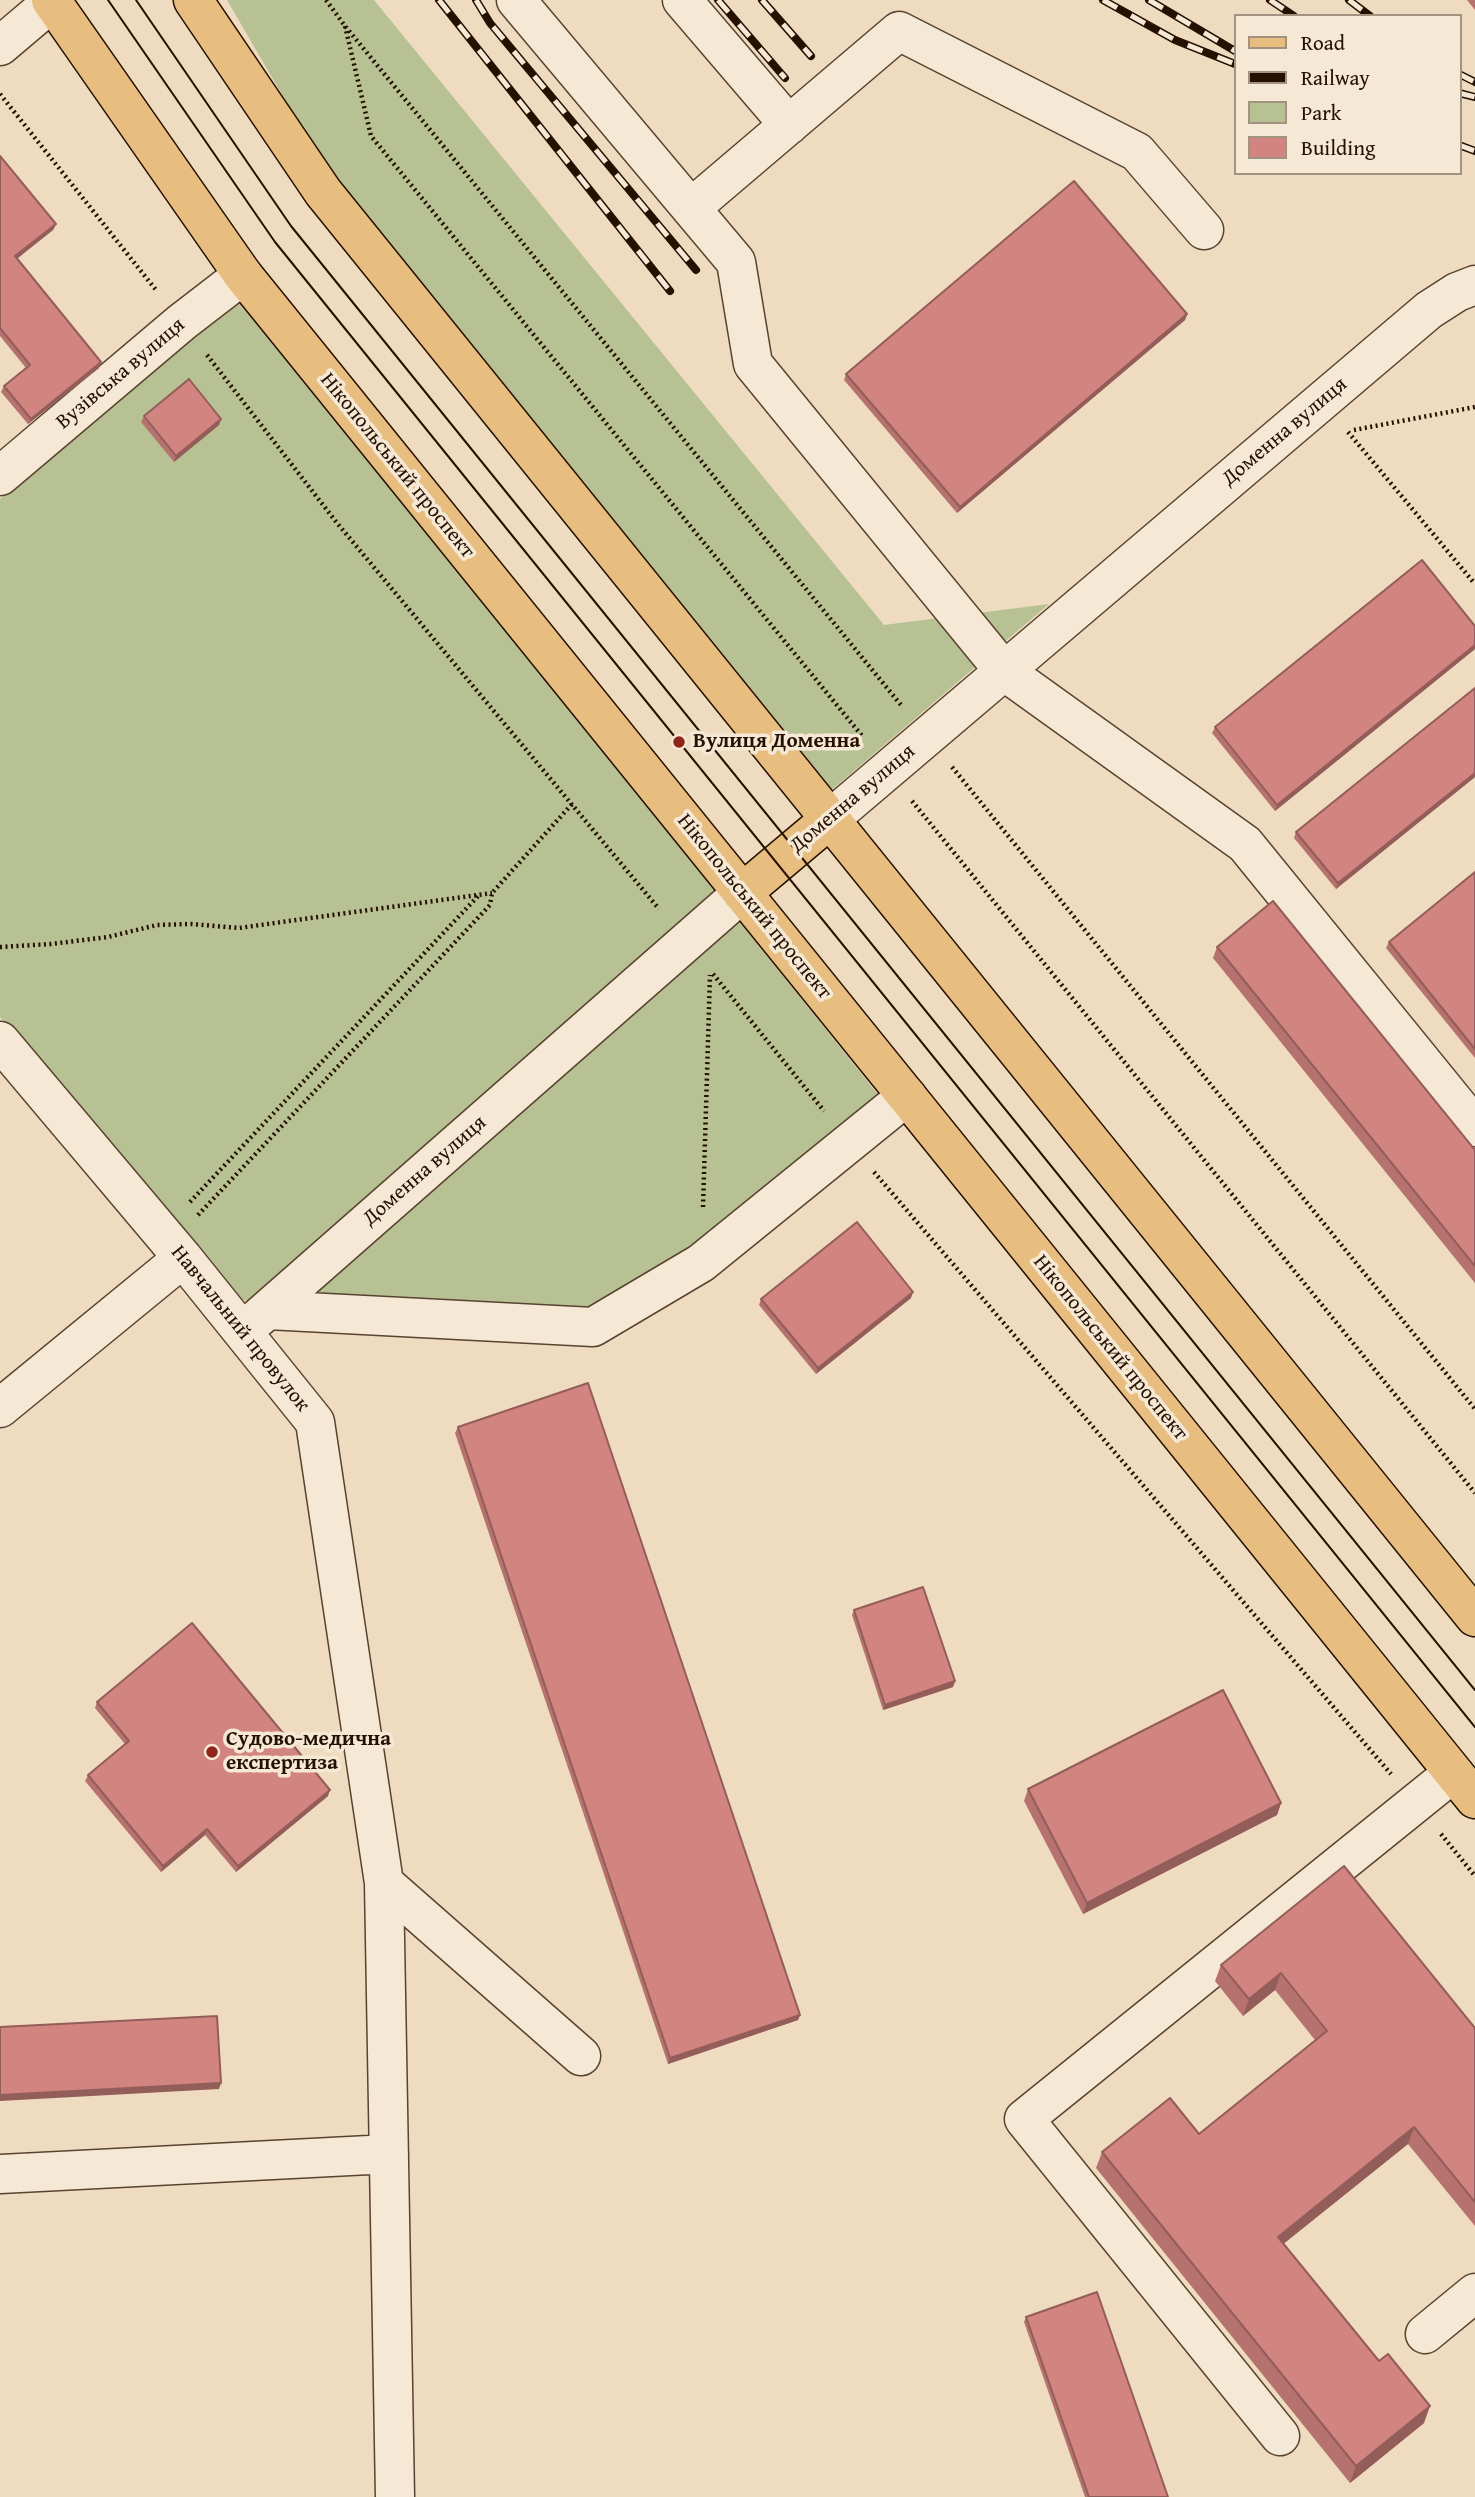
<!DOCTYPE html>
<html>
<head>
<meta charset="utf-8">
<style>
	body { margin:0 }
	#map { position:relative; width:1475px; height:2497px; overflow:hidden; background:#efdbbf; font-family:"Gentium Book Plus",serif }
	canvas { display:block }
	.legend { position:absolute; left:1234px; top:14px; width:228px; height:161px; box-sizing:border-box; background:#f5e8d5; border:2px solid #a29280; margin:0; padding:9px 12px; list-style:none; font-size:21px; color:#261000 }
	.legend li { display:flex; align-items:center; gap:14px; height:35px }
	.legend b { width:35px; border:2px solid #a29280 }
</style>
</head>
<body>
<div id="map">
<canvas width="1475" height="2497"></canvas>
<ul class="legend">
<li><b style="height:9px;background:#e8be80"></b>Road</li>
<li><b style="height:9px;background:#261000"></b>Railway</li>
<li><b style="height:19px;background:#b7c194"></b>Park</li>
<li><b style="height:19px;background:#d28580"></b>Building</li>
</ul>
</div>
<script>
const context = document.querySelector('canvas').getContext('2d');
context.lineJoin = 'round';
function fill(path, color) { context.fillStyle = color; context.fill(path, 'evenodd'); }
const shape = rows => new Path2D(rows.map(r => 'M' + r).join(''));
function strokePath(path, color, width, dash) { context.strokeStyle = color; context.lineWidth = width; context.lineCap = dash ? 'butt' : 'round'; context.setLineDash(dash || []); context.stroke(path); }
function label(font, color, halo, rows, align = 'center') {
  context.font = font + ' "Gentium Book Plus",serif'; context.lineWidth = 7; context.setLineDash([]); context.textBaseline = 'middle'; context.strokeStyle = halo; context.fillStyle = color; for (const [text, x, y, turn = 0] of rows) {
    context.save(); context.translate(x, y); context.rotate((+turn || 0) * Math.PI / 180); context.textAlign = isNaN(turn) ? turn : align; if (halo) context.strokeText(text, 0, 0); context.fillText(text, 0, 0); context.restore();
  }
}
fill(shape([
	[227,0,374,0,884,625,1049,604,828,793,338,191],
	[240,299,880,1097,692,1250,589,1312,238,1300,0,1017,0,499]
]), '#b7c194');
const minor = shape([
	[516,0,736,262,753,364,1004,671,1245,844,1475,1127],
	[682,0,789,125],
	[0,46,52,2],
	[691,208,899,31,1137,152,1204,230],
	[0,476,182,322,243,275],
	[830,819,1429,310,1457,292,1475,285],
	[0,1041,183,1258,315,1422,384,1883,395,2497],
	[268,1310,593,1327,701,1263,907,1096],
	[258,1318,742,893],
	[0,1408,183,1258],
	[384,1883,581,2056],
	[0,2174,389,2154],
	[1425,2334,1475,2293],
	[1280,2436,1024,2119,1453,1773]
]);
const major = shape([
	[51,0,243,275,1475,1799],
	[193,0,323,192,1475,1617],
	[742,893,830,819]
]);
strokePath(minor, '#584330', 41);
strokePath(major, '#261000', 41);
strokePath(shape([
	[326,0,345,26,901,705],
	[345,26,371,136,863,737],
	[0,94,156,290],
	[207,355,337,523,659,909],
	[1354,430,1475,407],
	[1348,432,1475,584],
	[952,767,1475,1409],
	[912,801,1475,1493],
	[0,947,51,944,108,937,157,925,191,924,239,928,492,893],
	[713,974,824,1111],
	[874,1172,1391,1774],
	[190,1202,479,895],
	[703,1207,710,975],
	[198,1215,490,905,492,893,572,804],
	[1441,1834,1475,1876]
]), '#261000', 4.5, [2, 3.5]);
strokePath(minor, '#f5e8d5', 38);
strokePath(major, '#e8be80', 38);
strokePath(shape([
	[108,0,275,242,1475,1727],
	[136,0,291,226,1475,1690]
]), '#261000', 2);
const rail = shape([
	[439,0,670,291],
	[476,0,490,23,696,270],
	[718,0,785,78],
	[762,0,811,56],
	[1103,0,1175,40,1235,64],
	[1149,0,1235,51],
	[1270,0,1294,16],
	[1349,0,1370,16],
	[1459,74,1475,82],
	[1459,93,1475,97],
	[1459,145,1475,151]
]);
strokePath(rail, '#261000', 8);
strokePath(rail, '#f5e8d5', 5, [16]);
fill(shape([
	[1467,0,1475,0,1475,10],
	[0,156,56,224,53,230,17,258,101,362,99,368,28,424,1,392,4,386,26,368,0,336],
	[1187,314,1185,320,957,513,844,380,846,374],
	[144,416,221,419,219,425,174,462,141,422],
	[1475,626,1475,649,1275,811,1212,733,1215,727],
	[1475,688,1475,777,1336,889,1294,838,1296,832],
	[1475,872,1475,1058,1386,948,1389,942],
	[1217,947,1475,1150,1475,1283,1213,958],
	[911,1298,816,1374,759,1305,761,1299],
	[458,1427,800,2015,798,2020,668,2064,455,1433],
	[854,1610,955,1681,953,1687,883,1710,852,1615],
	[97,1702,328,1796,236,1872,205,1835,161,1872,85,1781,88,1775,125,1744,95,1708],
	[1028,1789,1281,1803,1277,1815,1083,1914,1024,1801],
	[1344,1866,1475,2028,1475,2226,1408,2144,1283,2244,1424,2423,1350,2483,1096,2168,1102,2152,1199,2134,1315,2040,1275,1990,1243,2016,1215,1981,1221,1965],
	[1026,2317,1168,2497,1085,2497,1024,2322]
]), '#b5726e');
fill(shape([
	[56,224,53,230,13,262,15,256],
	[1187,314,1185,320,957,513,960,507],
	[101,362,99,368,28,424,31,419],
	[221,419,219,425,174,462,176,456],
	[1475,645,1475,649,1275,811,1277,805],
	[1475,773,1475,777,1336,889,1338,883],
	[913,1292,911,1298,816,1374,818,1368],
	[955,1681,953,1687,883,1710,885,1705],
	[330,1790,328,1796,236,1872,238,1866],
	[1281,1803,1277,1815,1083,1914,1087,1903],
	[207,1829,205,1835,161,1872,163,1866],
	[1281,1973,1275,1990,1243,2016,1249,1999],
	[800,2015,798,2020,668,2064,670,2058],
	[221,2083,219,2089,0,2101,0,2095],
	[1414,2127,1408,2144,1272,2253,1278,2237],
	[1430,2406,1424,2423,1350,2483,1356,2466]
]), '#935d5a');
const building = shape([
	[0,156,56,224,15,256,101,362,31,419,4,386,30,365,0,328,0,156],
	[1074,181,1187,314,960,507,846,374,1074,181],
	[189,379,221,419,176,456,144,416,189,379],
	[1422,560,1475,626,1475,645,1277,805,1215,727,1422,560],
	[1475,688,1475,773,1338,883,1296,832,1475,688],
	[1475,872,1475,1049,1389,942,1475,872],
	[1273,901,1475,1150,1475,1266,1217,947,1273,901],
	[857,1222,913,1292,818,1368,761,1299,857,1222],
	[588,1383,800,2015,670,2058,458,1427,588,1383],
	[923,1587,955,1681,885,1705,854,1610,923,1587],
	[192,1623,330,1790,238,1866,207,1829,163,1866,88,1775,129,1741,97,1702,192,1623],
	[1223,1690,1281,1803,1087,1903,1028,1789,1223,1690],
	[1344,1866,1475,2028,1475,2202,1414,2127,1278,2237,1379,2361,1388,2354,1430,2406,1356,2466,1102,2152,1170,2098,1199,2134,1327,2031,1281,1973,1249,1999,1221,1965,1344,1866],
	[217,2016,221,2083,0,2095,0,2027,217,2016],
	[1097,2292,1168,2497,1089,2497,1026,2317,1097,2292]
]);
fill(building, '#d28580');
strokePath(building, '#935d5a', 2);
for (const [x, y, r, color] of [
	[679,742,7,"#8f2418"],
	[212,1752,7,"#8f2418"]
]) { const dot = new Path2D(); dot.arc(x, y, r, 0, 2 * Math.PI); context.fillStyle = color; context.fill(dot); strokePath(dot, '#f5e8d5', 2.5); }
label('21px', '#261000', '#f5e8d5', [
	["Вузівська вулиця",121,374,-40],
	["Доменна вулиця",1285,432,-40],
	["Нікопольський проспект",397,466,51],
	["Доменна вулиця",853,799,-40],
	["Нікопольський проспект",754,907,51],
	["Доменна вулиця",425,1171,-41],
	["Навчальний провулок",240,1329,51],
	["Нікопольський проспект",1110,1348,51]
]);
label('bold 21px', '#261000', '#f5e8d5', [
	["Вулиця Доменна",693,742],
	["Судово-медична",226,1740],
	["експертиза",226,1764]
], 'left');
</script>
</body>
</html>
